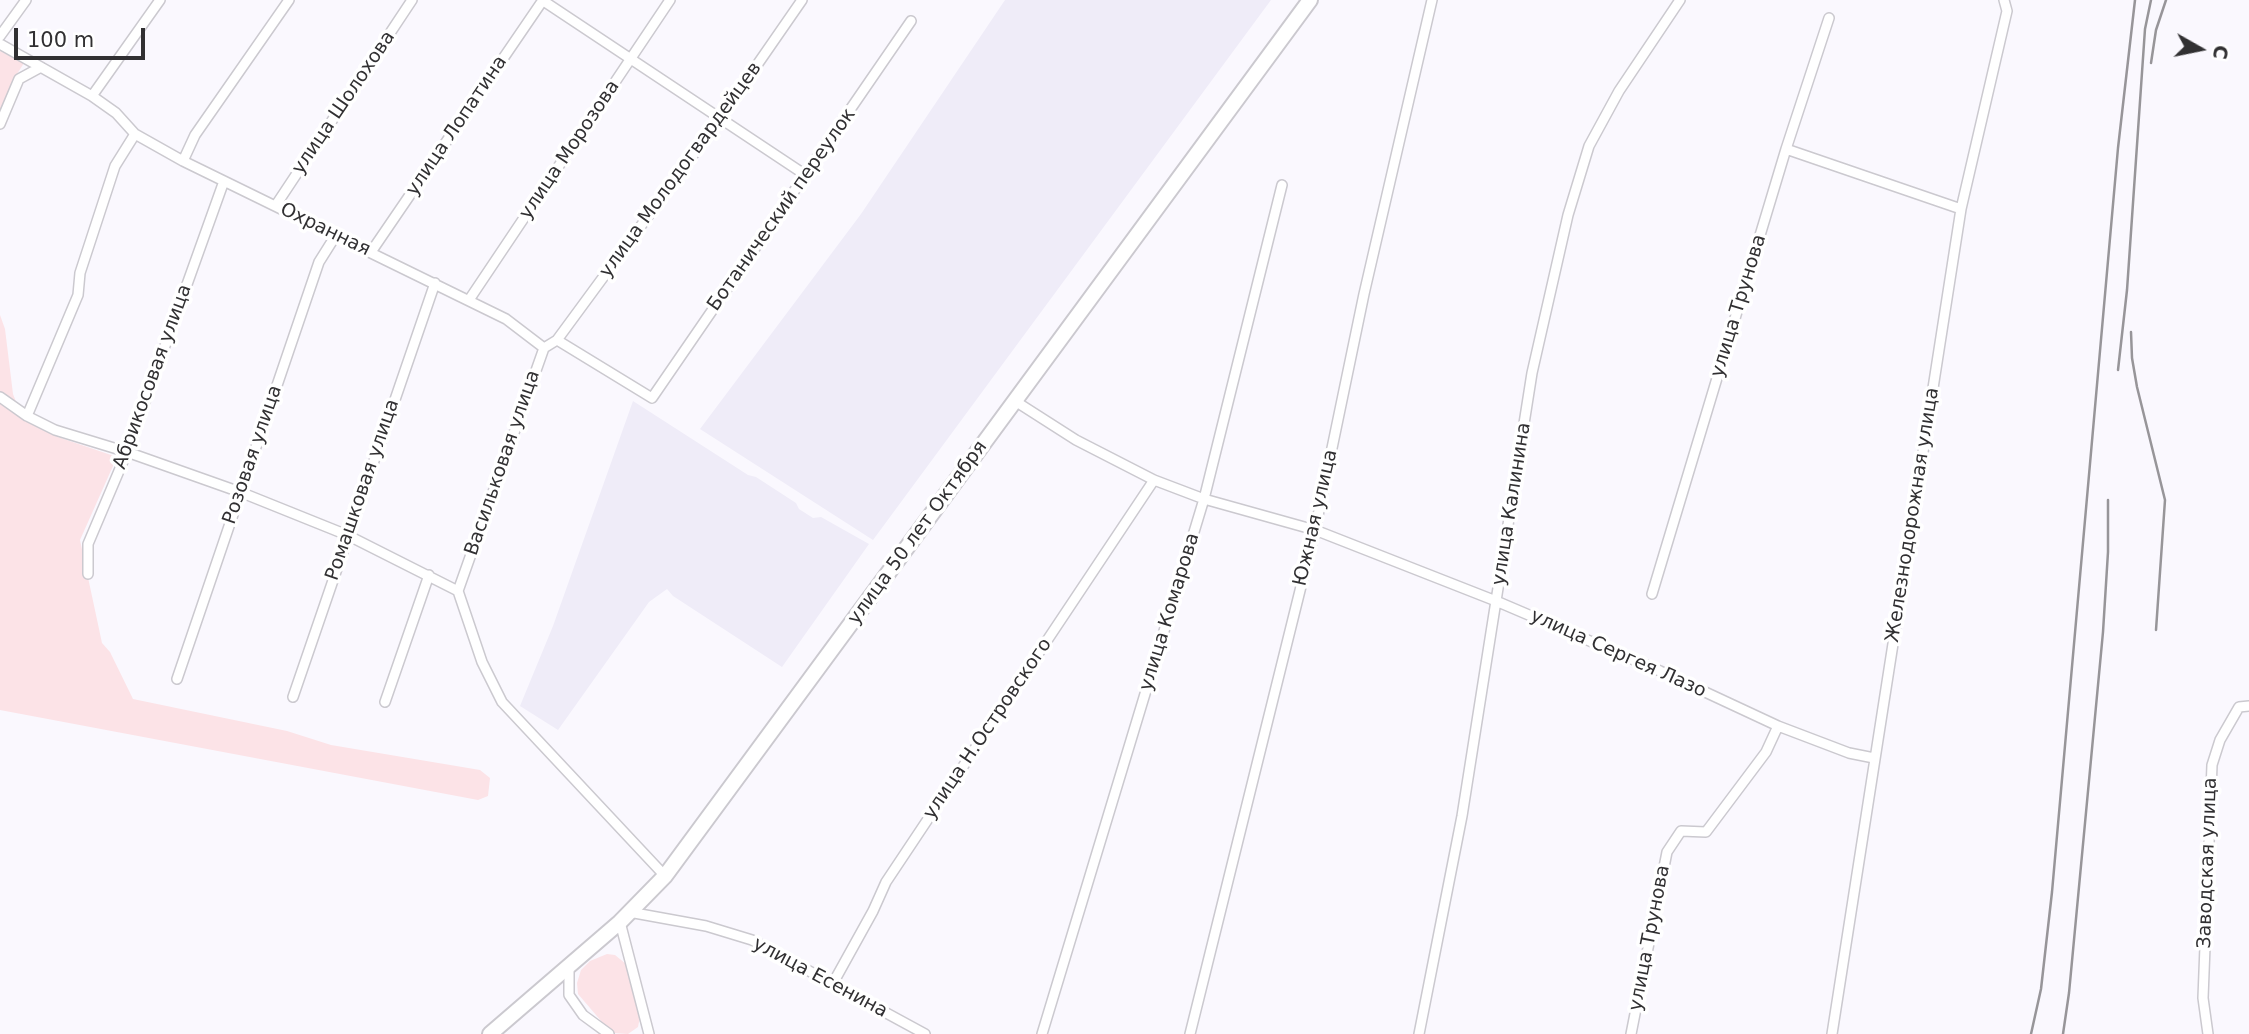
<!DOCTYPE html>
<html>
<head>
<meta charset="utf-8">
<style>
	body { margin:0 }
	#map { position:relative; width:2249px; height:1034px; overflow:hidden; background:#faf8fe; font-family:"DejaVu Sans",sans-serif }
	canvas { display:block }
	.north { position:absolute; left:2165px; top:14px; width:70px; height:70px; -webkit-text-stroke:5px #fff; paint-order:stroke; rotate:99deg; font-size:19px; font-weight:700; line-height:28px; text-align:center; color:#313032 }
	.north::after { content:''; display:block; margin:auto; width:24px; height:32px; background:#313032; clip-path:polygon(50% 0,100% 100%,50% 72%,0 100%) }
	.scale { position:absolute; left:14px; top:28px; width:131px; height:32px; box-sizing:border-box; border:4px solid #313032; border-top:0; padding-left:9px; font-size:21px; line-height:24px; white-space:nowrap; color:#313032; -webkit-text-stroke:5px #fff; paint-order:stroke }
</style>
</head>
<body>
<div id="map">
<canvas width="2249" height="1034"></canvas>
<div class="north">С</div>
<div class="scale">100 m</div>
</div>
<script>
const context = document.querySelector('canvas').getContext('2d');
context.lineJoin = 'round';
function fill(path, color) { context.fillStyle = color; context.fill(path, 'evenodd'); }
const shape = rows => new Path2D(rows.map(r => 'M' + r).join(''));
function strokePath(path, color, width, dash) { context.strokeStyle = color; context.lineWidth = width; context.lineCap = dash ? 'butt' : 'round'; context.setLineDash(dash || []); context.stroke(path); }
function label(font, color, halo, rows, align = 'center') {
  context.font = font + ' "DejaVu Sans",sans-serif'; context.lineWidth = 7; context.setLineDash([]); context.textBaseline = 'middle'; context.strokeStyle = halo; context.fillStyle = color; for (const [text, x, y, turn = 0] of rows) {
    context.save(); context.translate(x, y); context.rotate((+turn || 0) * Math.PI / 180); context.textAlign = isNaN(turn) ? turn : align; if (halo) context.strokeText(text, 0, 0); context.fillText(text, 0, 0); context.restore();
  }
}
fill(shape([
	[1005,0,1271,0,873,540,700,429,861,214],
	[633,401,748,475,756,477,796,503,799,509,813,518,821,517,869,544,782,667,673,596,667,589,649,602,558,730,520,706,553,626]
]), '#efecf8');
fill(shape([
	[0,51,24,63,12,82,0,111],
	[0,315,5,329,13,394,23,420,55,436,117,457,80,540,102,643,110,652,133,699,287,731,331,745,480,770,490,778,488,796,478,800,0,710],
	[607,954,615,955,626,964,640,1017,638,1027,628,1034,613,1033,608,1029,578,994,577,983,581,970,590,961]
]), '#fce3e7');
const street = shape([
	[542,0,807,176],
	[0,36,26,0],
	[0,44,92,96,116,113,135,134,183,161,506,319,544,348,557,340,652,398,911,21],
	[92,96,160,0],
	[0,124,19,79,41,67],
	[1786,149,1961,209],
	[183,161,195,135,289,0],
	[276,205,412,0],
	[371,252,543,0],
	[469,300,670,0],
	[557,340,721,117,802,0],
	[544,348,458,591,482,662,502,702,665,876],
	[0,397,27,416,55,430,127,452,240,492,347,535,458,591],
	[1015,401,1076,440,1154,480,1204,499,1315,530,1496,601,1660,671,1778,726,1849,753,1874,758],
	[27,416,78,295,80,273,115,166,135,134],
	[88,574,88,544,127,452,224,181],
	[1652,594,1786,149,1829,18],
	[177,679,319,262,336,235],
	[293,697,435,283],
	[385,702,429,575],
	[629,912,706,926,752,940,925,1034],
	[620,922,649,1034],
	[569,967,569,995,583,1015,609,1034],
	[832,985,873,911,886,882,1154,480],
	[1042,1034,1204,499,1282,185],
	[1190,1034,1315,530,1364,294,1432,0],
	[1419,1034,1462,816,1532,373,1568,215,1589,146,1619,91,1680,0],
	[1631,1034,1667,852,1681,831,1706,832,1766,752,1778,726],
	[1832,1034,1961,209,2007,11,2004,0],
	[2208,1034,2203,998,2212,765,2220,740,2239,707,2249,706]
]);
const primary = shape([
	[490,1034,620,922,665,876,1310,0]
]);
strokePath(street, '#cbc9cf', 12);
strokePath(primary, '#cbc9cf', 18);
strokePath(street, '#fff', 9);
strokePath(primary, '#fff', 14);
strokePath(shape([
	[2151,63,2156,30,2166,0],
	[2131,332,2132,358,2137,387,2165,500,2156,630],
	[2118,370,2127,290,2145,29,2151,0],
	[2031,1034,2041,989,2052,892,2118,148,2135,0],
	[2063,1034,2069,993,2103,632,2108,552,2108,500]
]), '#979599', 2.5);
label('19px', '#313032', '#fff', [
	["улица Шолохова",344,103,-56],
	["улица Лопатина",457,126,-56],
	["улица Морозова",570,150,-56],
	["улица Молодогвардейцев",681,170,-54],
	["Ботанический переулок",782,210,-55],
	["Охранная",325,230,26],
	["улица Трунова",1739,306,-73],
	["Абрикосовая улица",153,377,-70],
	["Розовая улица",253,455,-71],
	["Васильковая улица",503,463,-71],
	["Ромашковая улица",363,490,-71],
	["улица Калинина",1512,504,-81],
	["Железнодорожная улица",1913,515,-81],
	["Южная улица",1316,518,-77],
	["улица 50 лет Октября",918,533,-54],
	["улица Комарова",1170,612,-73],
	["улица Сергея Лазо",1618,654,24],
	["улица Н.Островского",988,729,-56],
	["Заводская улица",2208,863,-88],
	["улица Трунова",1650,938,-79],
	["улица Есенина",820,978,28]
]);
</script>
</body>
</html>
